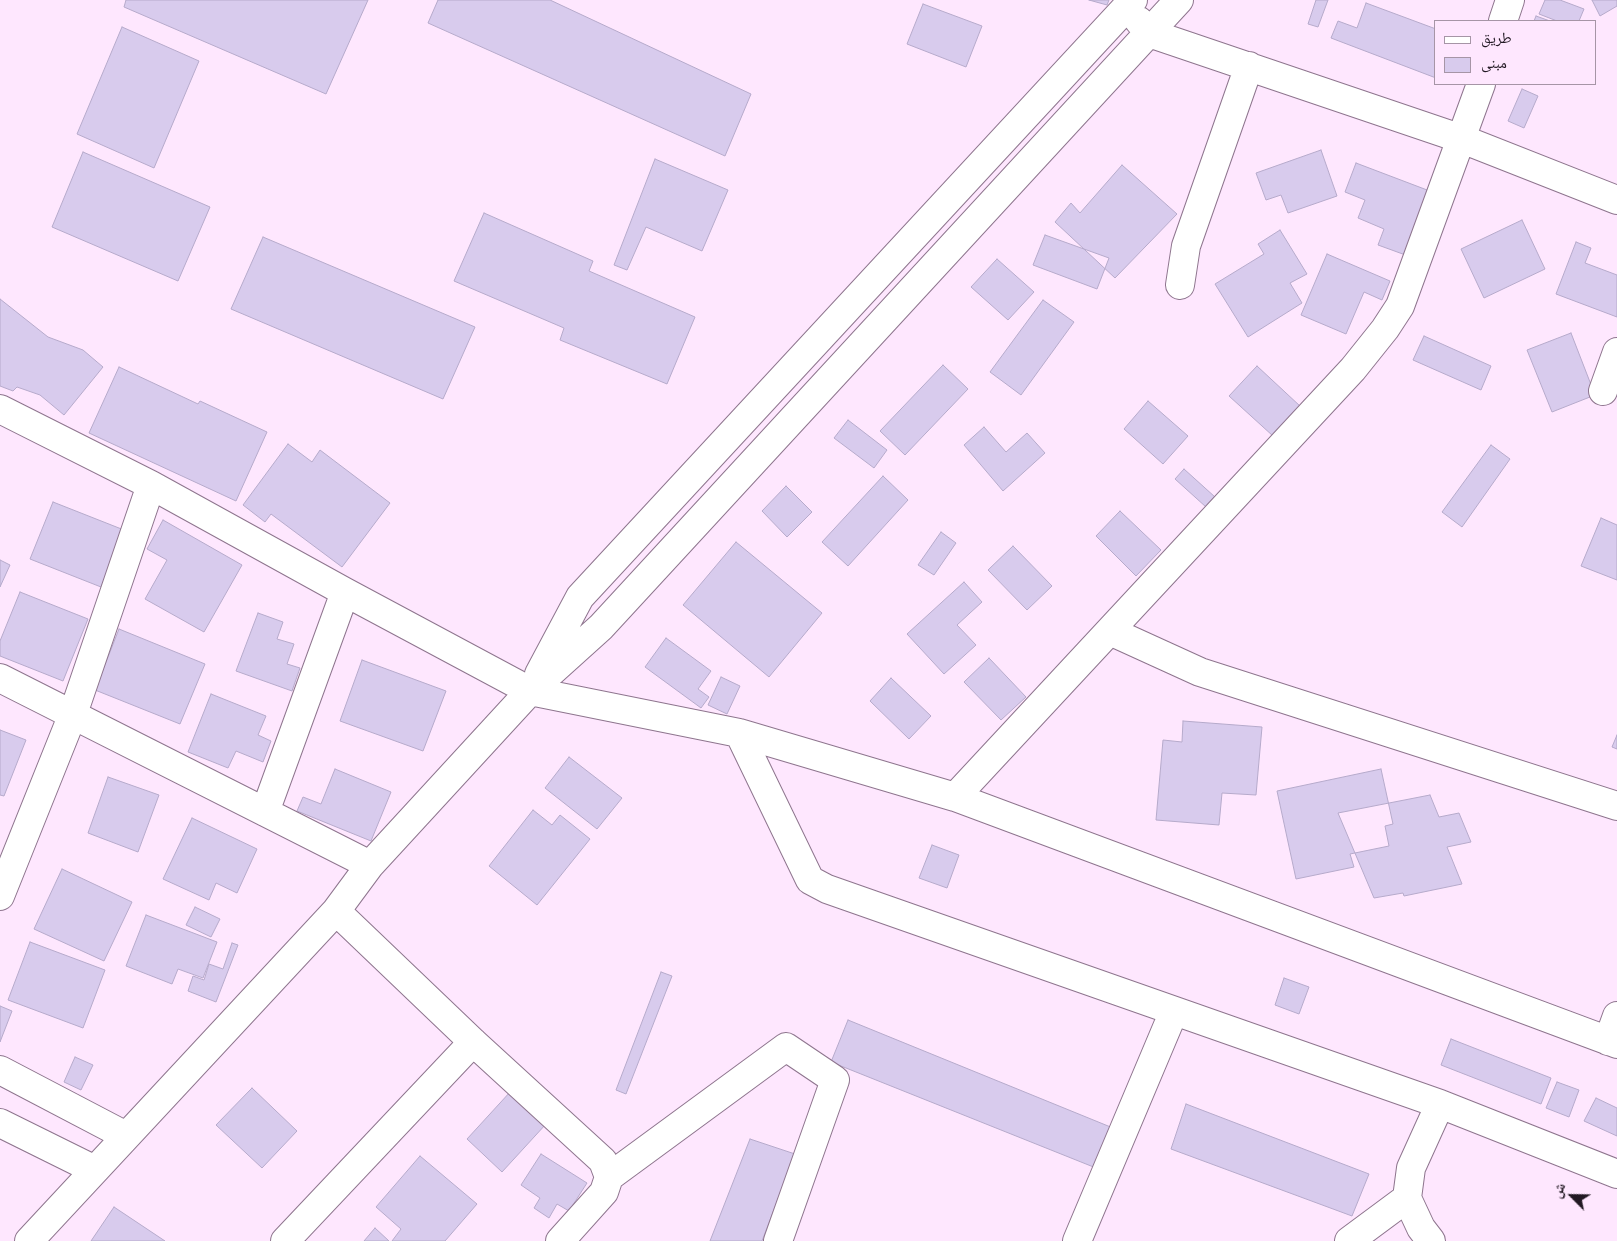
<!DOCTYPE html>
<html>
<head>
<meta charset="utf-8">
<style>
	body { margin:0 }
	#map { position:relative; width:1617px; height:1241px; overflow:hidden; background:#fee7fe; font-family:"Crimson Pro","Noto Naskh Arabic",serif }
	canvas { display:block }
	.legend { position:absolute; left:1434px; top:20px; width:162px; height:65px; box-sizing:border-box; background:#fee7fe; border:1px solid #a695a6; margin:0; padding:6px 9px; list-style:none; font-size:15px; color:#221923 }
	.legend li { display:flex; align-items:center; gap:10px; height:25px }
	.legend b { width:25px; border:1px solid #a695a6 }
	.north { position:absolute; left:1547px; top:1171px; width:50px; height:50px; -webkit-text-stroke:4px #fee7fe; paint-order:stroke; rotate:293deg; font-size:14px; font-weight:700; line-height:20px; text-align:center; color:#221923 }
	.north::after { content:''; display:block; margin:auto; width:18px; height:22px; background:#221923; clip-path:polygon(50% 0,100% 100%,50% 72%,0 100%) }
</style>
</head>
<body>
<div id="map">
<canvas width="1617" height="1241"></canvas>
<ul class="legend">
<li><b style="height:6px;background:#fff"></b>طريق</li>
<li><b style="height:14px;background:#d8cbed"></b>مبنى</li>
</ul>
<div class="north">ش</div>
</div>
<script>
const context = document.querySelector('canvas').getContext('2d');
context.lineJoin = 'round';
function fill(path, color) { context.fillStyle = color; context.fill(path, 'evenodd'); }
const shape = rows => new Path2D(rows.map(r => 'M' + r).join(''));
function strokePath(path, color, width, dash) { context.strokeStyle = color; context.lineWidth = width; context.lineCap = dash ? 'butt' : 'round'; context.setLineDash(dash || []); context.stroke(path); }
const building = shape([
	[126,0,368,0,326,94,124,7,126,0],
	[438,0,550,0,751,94,725,156,428,23,438,0],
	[1089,0,1109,0,1107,5,1089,0],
	[1316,0,1328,0,1318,27,1308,24,1316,0],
	[1545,0,1560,0,1584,9,1579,21,1557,21,1539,14,1545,0],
	[1592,0,1617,0,1617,6,1600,16,1592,0],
	[1366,3,1436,29,1436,78,1331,38,1338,21,1357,28,1366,3],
	[923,4,982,26,966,67,907,44,923,4],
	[1536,16,1550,21,1534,21,1536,16],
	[122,27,199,61,154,168,77,134,122,27],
	[1522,89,1538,96,1524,128,1508,121,1522,89],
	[1321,150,1337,196,1288,213,1281,195,1266,200,1256,173,1321,150],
	[83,152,210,207,178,281,52,227,83,152],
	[655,159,728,190,702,251,646,227,627,270,614,265,655,159],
	[1356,163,1435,193,1411,257,1378,245,1384,229,1358,218,1365,200,1345,192,1356,163],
	[1122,165,1177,214,1115,278,1055,222,1071,203,1080,213,1122,165],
	[484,213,593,261,589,271,695,317,667,384,560,340,564,328,454,281,484,213],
	[1522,220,1545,269,1484,298,1461,249,1522,220],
	[1280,230,1307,274,1290,283,1302,303,1248,337,1215,284,1264,254,1258,244,1280,230],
	[1045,235,1109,258,1097,289,1033,265,1045,235],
	[263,237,475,327,443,399,231,309,263,237],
	[1576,242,1591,248,1585,263,1617,275,1617,317,1556,294,1576,242],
	[1327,254,1390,281,1382,300,1364,292,1346,334,1301,315,1327,254],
	[997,259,1034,292,1008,320,971,287,997,259],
	[0,299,48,337,83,350,103,367,64,415,40,395,17,387,13,391,0,386,0,299],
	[1043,300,1074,322,1021,395,990,372,1043,300],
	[1571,333,1595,395,1552,412,1527,350,1571,333],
	[1424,336,1491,366,1481,390,1413,360,1424,336],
	[943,365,968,389,905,455,880,431,943,365],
	[1257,366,1300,406,1273,436,1229,396,1257,366],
	[119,367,198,404,200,401,267,432,236,501,89,433,119,367],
	[1148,401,1188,436,1163,464,1124,429,1148,401],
	[848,420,887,450,874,468,834,438,848,420],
	[984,427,1006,452,1027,433,1045,453,1003,491,964,445,984,427],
	[288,444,312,462,320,450,390,503,342,567,271,514,265,522,243,505,288,444],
	[1491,445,1510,459,1462,527,1442,512,1491,445],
	[1184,469,1215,497,1206,507,1175,479,1184,469],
	[883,476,908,500,848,566,822,542,883,476],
	[786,486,812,512,787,537,762,511,786,486],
	[53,502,124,530,101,587,30,559,53,502],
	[1120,511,1161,550,1136,576,1096,536,1120,511],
	[1601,518,1617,525,1617,580,1581,566,1601,518],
	[163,520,242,565,204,632,145,599,167,560,147,549,163,520],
	[941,532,956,543,934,575,918,565,941,532],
	[736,542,822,613,769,677,683,605,736,542],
	[1013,546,1052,586,1027,610,988,570,1013,546],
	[0,560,10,565,0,587,0,560],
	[964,582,982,602,957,625,976,645,944,674,907,634,964,582],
	[20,592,88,619,63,681,0,656,0,641,20,592],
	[258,613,283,622,277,639,294,644,287,664,300,668,292,691,236,671,258,613],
	[119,629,205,664,180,724,95,690,119,629],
	[666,638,711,671,698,689,709,697,701,708,645,667,666,638],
	[989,658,1026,697,1001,720,964,682,989,658],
	[362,660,446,691,423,751,340,721,362,660],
	[721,677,740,686,727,714,708,705,721,677],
	[891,678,931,716,909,739,870,701,891,678],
	[211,694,266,716,258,735,271,741,263,762,236,751,228,768,188,752,211,694],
	[1183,721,1262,727,1256,795,1222,793,1219,825,1156,820,1163,740,1182,742,1183,721],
	[0,730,26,740,4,796,0,795,0,730],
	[1617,735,1617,749,1612,747,1617,735],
	[569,757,622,798,597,829,545,788,569,757],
	[335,769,391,792,371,841,297,811,303,797,321,804,335,769],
	[1381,769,1393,824,1385,826,1389,846,1350,854,1354,867,1296,879,1277,791,1381,769],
	[108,777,159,795,138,852,88,833,108,777],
	[1430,795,1439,817,1459,813,1471,842,1447,847,1462,884,1404,896,1403,893,1374,898,1338,813,1430,795],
	[533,810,552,825,560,815,590,839,537,905,489,866,533,810],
	[192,818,257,849,237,893,216,883,209,900,163,879,192,818],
	[932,845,959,855,947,888,919,878,932,845],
	[62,869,132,902,104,961,34,929,62,869],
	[195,907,220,919,211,937,186,925,195,907],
	[146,915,217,942,203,978,178,969,172,984,126,966,146,915],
	[30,942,105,970,83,1028,8,1000,30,942],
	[232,943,238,945,216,1002,188,991,193,976,204,980,209,964,223,969,232,943],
	[661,972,672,976,626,1094,616,1090,661,972],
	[1284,978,1309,987,1299,1014,1275,1005,1284,978],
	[0,1006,12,1011,0,1042,0,1006],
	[848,1020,1113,1128,1096,1168,831,1062,848,1020],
	[1451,1039,1551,1078,1541,1104,1441,1065,1451,1039],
	[75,1057,93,1065,81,1090,64,1082,75,1057],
	[1557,1082,1579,1090,1569,1117,1546,1108,1557,1082],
	[252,1088,297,1131,262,1168,216,1125,252,1088],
	[511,1091,546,1124,502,1172,467,1139,511,1091],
	[1596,1098,1617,1108,1617,1136,1584,1121,1596,1098],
	[1186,1104,1369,1174,1352,1216,1171,1149,1186,1104],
	[750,1139,795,1154,762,1241,710,1241,750,1139],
	[541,1154,587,1183,569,1211,557,1204,549,1218,534,1208,540,1198,521,1185,541,1154],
	[420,1156,477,1204,445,1241,392,1241,401,1229,376,1207,420,1156],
	[114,1207,165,1241,91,1241,114,1207],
	[375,1228,389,1241,364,1241,375,1228]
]);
fill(building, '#d8cbed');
strokePath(building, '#b6aacb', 1);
const minor = shape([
	[1139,21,1149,33,1462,139,1617,200],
	[1503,21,1510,0],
	[1180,285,1186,246,1249,66],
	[1603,391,1617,352],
	[0,409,151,485,345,592,530,691,739,733,955,797,1617,1044],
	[1110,631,1200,672,1617,806],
	[539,674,580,597,1133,0],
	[0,678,370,865],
	[739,733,810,880,827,889,1440,1104,1617,1174],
	[955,797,1353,369,1385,329,1400,306,1481,84],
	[265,812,345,592],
	[0,896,73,714,151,485],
	[336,911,473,1042,603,1161,609,1177,604,1192,560,1241],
	[1608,1041,1617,1016],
	[0,1070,126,1136],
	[0,1123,95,1170],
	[609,1177,786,1047,835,1080,778,1241],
	[29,1241,336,911,370,865,530,691,601,627,1179,0],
	[285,1241,473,1042],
	[1077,1241,1174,1011],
	[1349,1241,1407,1198],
	[1431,1241,1421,1228,1407,1198,1411,1168,1440,1104]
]);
strokePath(minor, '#8e758e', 30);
strokePath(minor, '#fff', 28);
</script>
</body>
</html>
